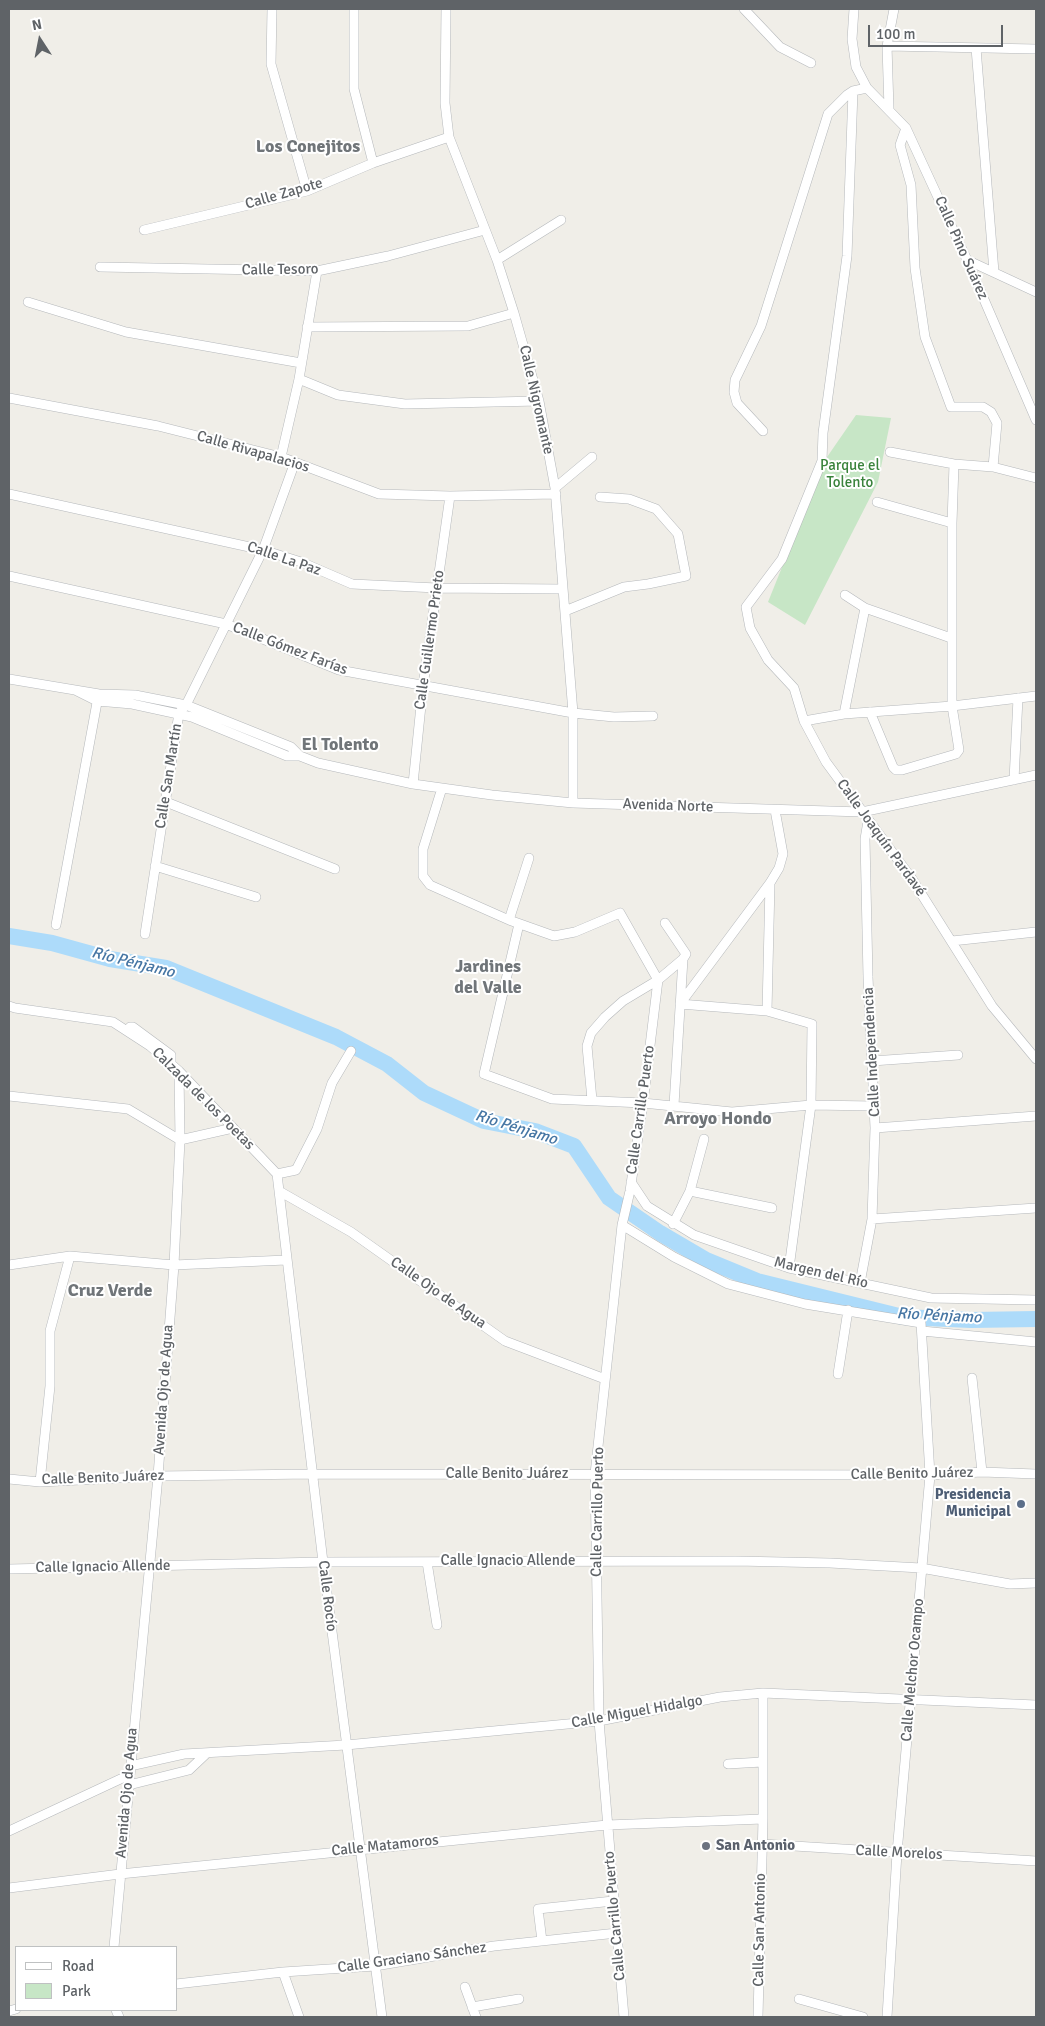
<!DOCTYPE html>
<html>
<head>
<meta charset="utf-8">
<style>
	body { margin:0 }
	#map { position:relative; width:1045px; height:2026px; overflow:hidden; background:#f0eee8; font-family:Signika,sans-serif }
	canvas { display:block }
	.frame { position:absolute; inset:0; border:10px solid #5f6367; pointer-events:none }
	.legend { position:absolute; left:15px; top:1946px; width:162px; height:65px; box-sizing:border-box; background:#fff; border:1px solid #bfc1c2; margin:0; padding:6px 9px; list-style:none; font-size:15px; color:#5f6367 }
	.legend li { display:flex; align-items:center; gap:10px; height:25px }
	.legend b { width:25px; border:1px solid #bfc1c2 }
	.north { position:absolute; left:15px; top:15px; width:50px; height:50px; -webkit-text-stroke:4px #fff; paint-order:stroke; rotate:349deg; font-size:14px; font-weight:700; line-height:20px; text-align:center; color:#5f6367 }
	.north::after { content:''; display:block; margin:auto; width:18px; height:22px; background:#5f6367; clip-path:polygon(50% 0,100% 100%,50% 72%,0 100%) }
	.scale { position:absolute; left:868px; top:25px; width:135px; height:22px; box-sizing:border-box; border:2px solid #5f6367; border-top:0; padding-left:6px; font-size:15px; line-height:18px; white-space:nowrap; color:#5f6367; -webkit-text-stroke:4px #fff; paint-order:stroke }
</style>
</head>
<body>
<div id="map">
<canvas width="1045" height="2026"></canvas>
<div class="frame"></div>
<ul class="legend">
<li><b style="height:6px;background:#fff"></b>Road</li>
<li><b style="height:14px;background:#c7e6c6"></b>Park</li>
</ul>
<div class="north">N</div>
<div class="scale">100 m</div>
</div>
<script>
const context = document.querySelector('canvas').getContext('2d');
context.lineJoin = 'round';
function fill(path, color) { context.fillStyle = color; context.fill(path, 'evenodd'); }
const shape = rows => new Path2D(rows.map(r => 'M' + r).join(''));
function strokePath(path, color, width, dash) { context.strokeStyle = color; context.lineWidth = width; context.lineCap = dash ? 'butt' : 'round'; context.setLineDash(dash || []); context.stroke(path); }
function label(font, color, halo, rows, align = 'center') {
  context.font = font + ' Signika,sans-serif'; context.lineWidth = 4; context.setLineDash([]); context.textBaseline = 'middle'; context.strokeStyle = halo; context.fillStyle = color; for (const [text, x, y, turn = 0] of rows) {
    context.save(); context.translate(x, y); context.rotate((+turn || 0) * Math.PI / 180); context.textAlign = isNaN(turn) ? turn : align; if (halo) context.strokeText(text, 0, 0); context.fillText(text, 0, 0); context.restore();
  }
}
fill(shape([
	[856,415,891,418,878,482,805,625,768,602,825,460]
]), '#c7e6c6');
strokePath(shape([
	[9,936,52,943,110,959,166,968,336,1037,387,1064,424,1093,484,1121,535,1131,574,1146,609,1198,660,1233,706,1260,757,1281,903,1317,971,1320,1036,1319]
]), '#addbfa', 16);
const minor = shape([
	[272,9,271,64,307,191],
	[354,9,354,89,373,163],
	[446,9,445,103,449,137,497,260,514,313,539,401,555,488,573,713,573,803],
	[744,9,780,47,811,63],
	[854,9,852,39,856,67,867,88,906,128,967,260,1036,420],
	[887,46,1036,49],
	[976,48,994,272],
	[853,91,847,256,823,433,822,461,782,559,746,607,750,628,768,660,794,688,804,721,826,762,912,879,992,1006,1036,1059],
	[889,109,887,46,894,9],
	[906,128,900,145,911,185,915,268,925,337,951,407,983,407,991,412,997,423,993,467],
	[144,230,307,191,373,163,449,137],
	[497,260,561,220],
	[967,260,1036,292],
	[100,267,317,271,388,256,485,230],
	[28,302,126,332,301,363],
	[307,327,468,326,514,313],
	[299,379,338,395,405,404,539,401],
	[9,398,158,426,281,457,379,494,450,496,556,494],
	[763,431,737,403,734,392,735,380,761,326,828,114,847,95,853,91,867,88],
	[890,452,954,464,993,467,1036,478],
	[281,457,299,379,317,271],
	[555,488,592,457],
	[9,494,263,550,301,562,352,584,437,588,563,589],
	[877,502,952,523],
	[9,576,226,624,339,670,573,713,614,717,653,716],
	[845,595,865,608,951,638],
	[565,611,624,587,648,584,686,576,678,534,656,509,629,499,600,497],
	[9,679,99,694,135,695,186,705,291,747,300,756],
	[75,690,97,701,132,704,192,717,287,756,300,756,318,763,413,784,492,795,573,803,862,812,1036,775],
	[870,712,893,767,896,770,902,770,956,754,959,750,952,706,952,523,954,464],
	[844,714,865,608],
	[804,721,844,714,952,706,1036,696],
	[1014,780,1018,698],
	[413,784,423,686,450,496],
	[442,788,423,849,423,876,430,885,509,920,554,936,575,932,620,913,658,980,643,1103,630,1191,622,1225,595,1474,599,1721,624,2017],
	[166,802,335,869],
	[155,866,256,897],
	[509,920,529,858],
	[519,924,484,1074,552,1099,643,1103,732,1112,811,1105,874,1106],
	[56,925,98,697],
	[145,934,179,713,186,705,263,550,295,462],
	[952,941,1036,932],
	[680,1004,767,1011,812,1024,811,1105,789,1268],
	[680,1004,770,883,779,868,783,854,775,810],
	[9,1006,15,1008,113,1022,150,1046,179,1071,277,1174],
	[767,1011,770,883],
	[127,1031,130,1027,133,1027,171,1055,171,1064],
	[872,1061,958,1055],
	[9,1096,128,1109,180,1140,233,1128],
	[592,1100,587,1046,591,1033,605,1017,623,1001,658,980,683,959,686,954,665,923],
	[674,1105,683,959],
	[875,1128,1036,1116],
	[277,1174,323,1562,382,2017],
	[277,1174,296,1170,317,1129,332,1083,351,1051],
	[631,1182,647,1206,694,1235,789,1268,931,1298,1036,1300],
	[279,1191,351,1232,505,1341,605,1379],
	[690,1191,772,1208],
	[872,1219,1036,1208],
	[673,1224,690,1191,704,1139],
	[622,1225,674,1257,728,1284,805,1304,921,1323,930,1475,897,1853,887,2017],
	[9,1265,70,1256,174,1265,286,1260],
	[860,1283,872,1219,875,1128,868,977,865,839,868,821],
	[922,1331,1036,1342],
	[838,1374,848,1310],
	[972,1378,982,1472],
	[9,1479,40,1482,158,1476,312,1474,930,1475,982,1472,1036,1474],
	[40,1482,50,1386,50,1331,70,1256],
	[427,1562,437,1625],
	[9,1569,323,1562,736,1561,830,1563,921,1568,1010,1584,1036,1583],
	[728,1764,762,1762],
	[130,1766,184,1754,346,1745,599,1721,720,1697,763,1693,1036,1705],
	[129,1785,189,1770,207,1753],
	[9,1831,129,1775],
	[762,1844,1036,1861],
	[9,1888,120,1874,607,1825,763,1819],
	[542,1941,538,1909,613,1901],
	[114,1947,158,1476,174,1265,180,1140,179,1071],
	[283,1972,299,2017],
	[176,1984,283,1972,375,1966,494,1946,617,1933],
	[465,1987,476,2017],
	[799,1999,863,2017],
	[472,2007,519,1999],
	[116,2010,119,2017],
	[9,2011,16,2009],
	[758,2017,763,1819,763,1693]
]);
strokePath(minor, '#b5b8bb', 10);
strokePath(minor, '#fff', 9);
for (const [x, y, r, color] of [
	[1021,1504,5,"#5c6f8a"],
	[706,1846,5,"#6b7280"]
]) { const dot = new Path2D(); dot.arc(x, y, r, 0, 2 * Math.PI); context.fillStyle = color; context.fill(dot); strokePath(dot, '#fff', 2); }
label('15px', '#5f6367', '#fff', [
	["Calle Zapote",284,194,-16],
	["Calle Pino Suárez",961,248,66],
	["Calle Tesoro",280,270,-1],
	["Calle Nigromante",536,400,77],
	["Calle Rivapalacios",253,452,16],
	["Calle La Paz",284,559,19],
	["Calle Guillermo Prieto",430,640,-82],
	["Calle Gómez Farías",290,649,21],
	["Calle San Martín",169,776,-81],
	["Avenida Norte",668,806,2],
	["Calle Joaquín Pardavé",881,838,54],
	["Calle Independencia",872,1052,-93],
	["Calzada de los Poetas",203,1099,45],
	["Calle Carrillo Puerto",641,1110,-82],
	["Margen del Río",821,1273,13],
	["Calle Ojo de Agua",438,1293,35],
	["Avenida Ojo de Agua",164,1390,-86],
	["Calle Benito Juárez",507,1474],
	["Calle Benito Juárez",912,1474,-1],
	["Calle Benito Juárez",103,1478,-2],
	["Calle Carrillo Puerto",598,1512,-89],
	["Calle Ignacio Allende",508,1561],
	["Calle Ignacio Allende",103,1567,-1],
	["Calle Rocío",327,1596,83],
	["Calle Melchor Ocampo",913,1670,-85],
	["Calle Miguel Hidalgo",637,1712,-10],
	["Avenida Ojo de Agua",127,1793,-85],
	["Calle Matamoros",385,1846,-6],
	["Calle Morelos",899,1853,3],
	["Calle Carrillo Puerto",615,1916,-95],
	["Calle San Antonio",760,1930,-89],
	["Calle Graciano Sánchez",412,1958,-8]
]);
label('15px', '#3a833c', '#fff', [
	["Parque el",850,466],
	["Tolento",850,483]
]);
label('bold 15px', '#4e5e75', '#fff', [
	["Presidencia",1011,1495],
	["Municipal",1011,1512]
], 'right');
label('bold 15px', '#5b616d', '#fff', [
	["San Antonio",716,1846]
], 'left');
label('italic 16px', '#4676a4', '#fff', [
	["Río Pénjamo",133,963,14],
	["Río Pénjamo",516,1128,17],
	["Río Pénjamo",939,1316,3]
]);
label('bold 18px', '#707579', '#fff', [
	["Los Conejitos",308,147],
	["El Tolento",340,745],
	["Jardines",488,967],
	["del Valle",488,988],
	["Arroyo Hondo",718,1119],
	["Cruz Verde",110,1291]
]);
</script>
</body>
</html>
